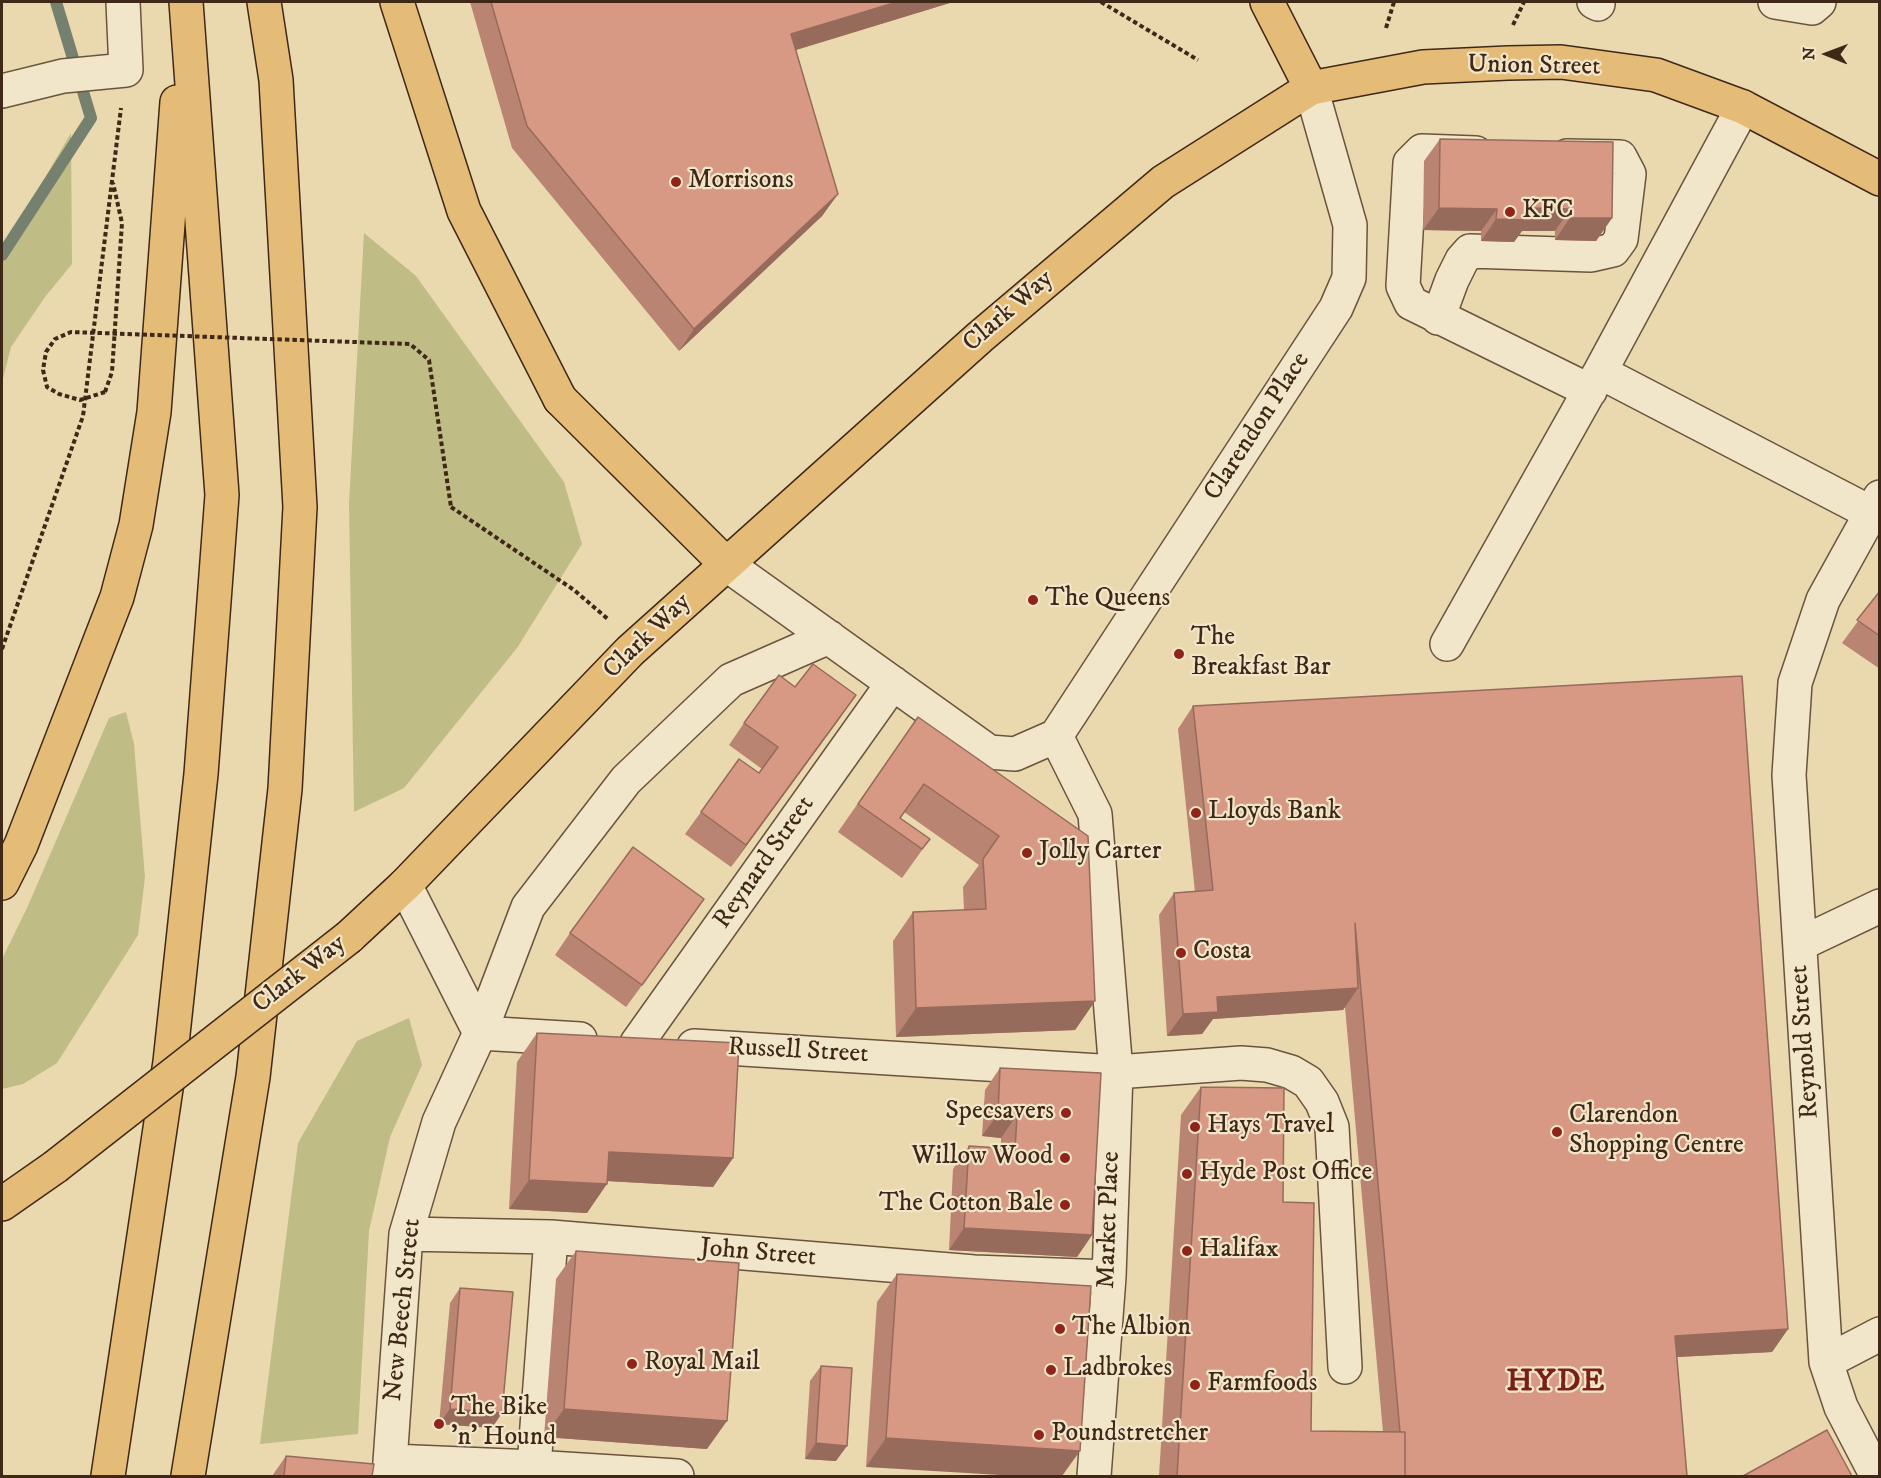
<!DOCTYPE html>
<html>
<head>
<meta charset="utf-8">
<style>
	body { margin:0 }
	#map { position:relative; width:1881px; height:1478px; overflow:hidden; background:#ead8ae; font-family:"IM FELL DW Pica",serif }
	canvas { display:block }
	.frame { position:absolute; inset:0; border:3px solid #402818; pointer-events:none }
	.north { position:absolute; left:1797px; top:24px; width:60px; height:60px; -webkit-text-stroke:4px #f1e6ca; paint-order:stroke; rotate:271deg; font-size:16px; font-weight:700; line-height:24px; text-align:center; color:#402818 }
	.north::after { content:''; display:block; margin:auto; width:21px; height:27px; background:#402818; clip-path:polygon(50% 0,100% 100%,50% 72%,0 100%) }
</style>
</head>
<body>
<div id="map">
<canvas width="1881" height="1478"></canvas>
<div class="frame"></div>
<div class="north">N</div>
</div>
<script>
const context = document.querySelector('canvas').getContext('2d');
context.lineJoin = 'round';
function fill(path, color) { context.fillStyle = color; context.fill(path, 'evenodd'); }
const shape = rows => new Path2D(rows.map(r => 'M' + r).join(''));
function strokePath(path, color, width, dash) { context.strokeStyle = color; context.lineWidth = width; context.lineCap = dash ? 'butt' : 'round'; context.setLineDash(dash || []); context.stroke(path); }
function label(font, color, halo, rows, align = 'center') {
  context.font = font + ' "IM FELL DW Pica",serif'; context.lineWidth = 4.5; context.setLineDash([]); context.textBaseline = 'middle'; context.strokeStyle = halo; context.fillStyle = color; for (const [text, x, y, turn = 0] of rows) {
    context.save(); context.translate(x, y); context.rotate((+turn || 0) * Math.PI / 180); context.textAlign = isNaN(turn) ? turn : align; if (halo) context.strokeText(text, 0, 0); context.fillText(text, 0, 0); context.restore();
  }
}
fill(shape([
	[71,133,72,264,45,297,11,347,2,383,2,251],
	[364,233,416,276,564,482,582,544,517,648,404,788,354,812,349,503],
	[126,712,134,744,145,877,138,935,57,1063,23,1084,2,1089,2,959,27,908,109,718],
	[409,1018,422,1065,390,1137,369,1231,358,1434,260,1444,298,1143,357,1041]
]), '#bfbc85');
strokePath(shape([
	[2,255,91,118,56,2]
]), '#75806f', 12);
const minor = shape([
	[1594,2,1598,4],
	[1775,2,1812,8,1819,2],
	[2,91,63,76,126,70,123,2],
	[1476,153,1422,151,1410,163,1403,286,1411,303,1590,391],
	[1438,318,1452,280,1462,260,1470,251,1591,255,1613,250,1621,239,1629,174,1620,157,1567,156],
	[1600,372,1871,513],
	[726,564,989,752,1015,754,1056,736],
	[1447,644,1600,372,1743,107],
	[1056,736,1095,814,1116,1072,1109,1277,1094,1476],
	[1056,736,1336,308,1349,278,1350,225,1311,88],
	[405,885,480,1033],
	[1800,944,1880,906],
	[480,1033,580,1039],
	[637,1043,893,683],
	[694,1046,1116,1072,1241,1063,1267,1065,1291,1072,1308,1082,1322,1102,1332,1127,1345,1367],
	[406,1234,551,1237,974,1272,1109,1277],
	[1826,1362,1880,1334],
	[391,1461,534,1467,677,1476],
	[534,1467,551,1237],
	[389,1476,406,1234,439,1122,480,1033,528,907,626,780,731,680,829,637],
	[1877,1476,1841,1407,1826,1362,1789,775,1795,683,1823,600,1880,497]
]);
const major = shape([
	[1267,2,1311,88],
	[560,399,726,564],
	[349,937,405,885,630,651,980,337,1163,182,1311,88,1423,67,1508,63,1561,62,1656,75,1743,107,1880,179],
	[2,1204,55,1167]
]);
const highway = shape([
	[397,2,464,211,560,399],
	[2,883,21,845,117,597,136,525,154,412,177,102],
	[108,1476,170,1062,201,774,222,495,186,2],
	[188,1476,253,1077,285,789,300,507,276,80,264,2]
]);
strokePath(minor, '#6a543e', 36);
strokePath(major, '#402818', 36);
strokePath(highway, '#402818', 36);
strokePath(shape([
	[1101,2,1198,60],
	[1513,25,1524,2],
	[1386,28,1394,2],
	[105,392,112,372,122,223,113,183],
	[451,507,574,590,609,620],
	[2,649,83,416,121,108]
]), '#402818', 4, [4.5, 3]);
strokePath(minor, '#f1e6ca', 33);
strokePath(major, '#e5bc77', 33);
strokePath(highway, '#e5bc77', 33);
const majorBridge = shape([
	[55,1167,349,937]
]);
strokePath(majorBridge, '#402818', 36, []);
strokePath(shape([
	[105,392,80,400,59,394,47,387,43,370,46,352,55,339,71,332,410,344,429,360,451,507]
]), '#402818', 4, [4.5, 3]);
strokePath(majorBridge, '#e5bc77', 33);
fill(shape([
	[470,2,953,2,796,50,838,194,822,216,679,351,512,148],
	[1440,139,1612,218,1596,241,1555,240,1555,231,1522,231,1514,242,1481,241,1481,231,1423,230,1424,161],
	[1880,591,1880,669,1842,643],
	[795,687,840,718,731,867,685,834,701,812,759,773,762,769,729,745,744,723],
	[1193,706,1788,1329,1772,1352,1677,1357,1687,1476,1159,1476,1181,1115,1201,1087,1283,1202,1311,1431,1383,1432,1345,1007,1343,1010,1213,1019,1202,1034,1167,1036,1159,915,1174,893,1195,892,1178,729],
	[918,717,1088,836,1095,1001,1075,1030,896,1037,893,941,913,912,964,910,963,887,979,865,904,812,900,818,930,839,902,878,838,832],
	[689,921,626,1007,555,955,570,933],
	[537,1033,733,1158,713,1187,607,1181,587,1213,509,1209,517,1062],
	[1000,1068,1092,1235,1077,1257,949,1250,953,1169,969,1146,1001,1148,1001,1138,982,1136,985,1090],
	[576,1251,707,1449,544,1437,556,1279],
	[897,1274,1091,1286,866,1467,877,1302],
	[460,1288,492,1428,439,1424,450,1303],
	[821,1366,836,1461,805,1459,810,1381],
	[286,1456,372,1476,272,1476]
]), '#b98471');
fill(shape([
	[897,2,953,2,776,56,791,34],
	[838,194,822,216,679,351,694,329],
	[1439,208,1497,209,1481,231,1423,230],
	[1530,208,1570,209,1555,231,1522,231,1514,242,1481,241,1496,219],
	[1570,218,1612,218,1596,241,1555,240],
	[856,695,840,718,731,867,746,845],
	[704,899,689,921,626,1007,642,985],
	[1358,988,1343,1010,1213,1019,1202,1034,1167,1036,1183,1014,1217,997],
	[1095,1001,1075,1030,896,1037,916,1008],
	[998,1114,1017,1115,1001,1138,982,1136],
	[609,1152,733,1158,713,1187,589,1180],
	[529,1180,607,1184,587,1213,509,1209],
	[964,1228,1092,1235,1077,1257,949,1250],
	[1788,1329,1772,1352,1659,1358,1675,1336],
	[450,1409,502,1413,492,1428,439,1424],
	[564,1409,727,1421,707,1449,544,1437],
	[886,1438,1080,1451,1062,1476,1017,1476,866,1467],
	[816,1443,847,1446,836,1461,805,1459]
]), '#966b5c');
const building = shape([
	[491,2,897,2,791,34,838,194,694,329,527,126,491,2],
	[1440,139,1613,142,1612,218,1570,218,1570,209,1530,208,1530,220,1496,219,1497,209,1439,208,1440,139],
	[1880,591,1880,636,1857,620,1880,591],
	[813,664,856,695,746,845,701,812,739,759,759,773,778,747,744,723,779,675,795,687,813,664],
	[1742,676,1788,1329,1675,1336,1687,1476,1405,1476,1405,1432,1400,1432,1355,923,1358,988,1217,997,1218,1012,1183,1014,1174,893,1213,890,1193,706,1742,676],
	[918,717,1088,836,1095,1001,916,1008,913,912,986,909,983,859,999,836,924,784,900,818,930,839,922,849,858,804,918,717],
	[633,847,704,899,642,985,570,933,633,847],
	[537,1033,739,1043,733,1158,609,1152,607,1184,529,1180,537,1033],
	[1000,1068,1101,1073,1092,1235,964,1228,969,1146,1015,1149,1017,1115,998,1114,1000,1068],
	[1201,1087,1284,1088,1283,1202,1314,1203,1311,1431,1405,1432,1405,1476,1177,1476,1201,1087],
	[576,1251,739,1263,727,1421,564,1409,576,1251],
	[897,1274,1091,1286,1080,1451,886,1438,897,1274],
	[460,1288,513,1292,502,1413,450,1409,460,1288],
	[821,1366,852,1368,847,1446,816,1443,821,1366],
	[1827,1430,1852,1476,1743,1476,1827,1430],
	[286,1456,374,1464,372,1476,284,1476,286,1456]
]);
fill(building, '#d79983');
strokePath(building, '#966b5c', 1.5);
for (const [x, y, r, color] of [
	[676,182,6,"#8f2418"],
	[1510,212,6,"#8f2418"],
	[1033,600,6,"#8f2418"],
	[1179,654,6,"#8f2418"],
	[1196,813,6,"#8f2418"],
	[1027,853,6,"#8f2418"],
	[1181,953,6,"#8f2418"],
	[1066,1113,6,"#8f2418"],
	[1195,1127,6,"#8f2418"],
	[1557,1132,6,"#8f2418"],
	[1065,1158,6,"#8f2418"],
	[1187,1174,6,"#8f2418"],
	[1065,1205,6,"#8f2418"],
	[1187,1251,6,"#8f2418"],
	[1060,1329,6,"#8f2418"],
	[632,1364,6,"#8f2418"],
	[1051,1370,6,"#8f2418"],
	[1195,1385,6,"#8f2418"],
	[439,1424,6,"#8f2418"],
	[1039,1435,6,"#8f2418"]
]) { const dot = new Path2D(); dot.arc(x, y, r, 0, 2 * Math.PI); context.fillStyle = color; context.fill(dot); strokePath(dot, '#f1e6ca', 2); }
label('26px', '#402818', '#f1e6ca', [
	["Union Street",1534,67,1],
	["Clark Way",1009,312,-41],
	["Clarendon Place",1258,427,-57],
	["Clark Way",648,637,-44],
	["Reynard Street",765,863,-55],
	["Clark Way",300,975,-38],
	["Reynold Street",1806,1042,-94],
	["Russell Street",798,1052,3],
	["Market Place",1110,1220,-88],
	["John Street",758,1254,5],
	["New Beech Street",404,1310,-84]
]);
label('26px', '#402818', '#f1e6ca', [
	["Morrisons",688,182],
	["KFC",1522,212],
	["The Queens",1045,600],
	["The",1191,639],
	["Breakfast Bar",1191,669],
	["Lloyds Bank",1208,813],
	["Jolly Carter",1039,853],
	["Costa",1193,953],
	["Specsavers",1054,1113,"right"],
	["Clarendon",1569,1117],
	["Shopping Centre",1569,1147],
	["Hays Travel",1207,1127],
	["Willow Wood",1053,1158,"right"],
	["Hyde Post Office",1199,1174],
	["The Cotton Bale",1053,1205,"right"],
	["Halifax",1199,1251],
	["The Albion",1072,1329],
	["Royal Mail",644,1364],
	["Ladbrokes",1063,1370],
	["Farmfoods",1207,1385],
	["The Bike",451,1409],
	["'n' Hound",451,1439],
	["Poundstretcher",1051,1435]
], 'left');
context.letterSpacing = '1.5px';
label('bold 32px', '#7a1f14', '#f1e6ca', [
	["HYDE",1556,1383]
]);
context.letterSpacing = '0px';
</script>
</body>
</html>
